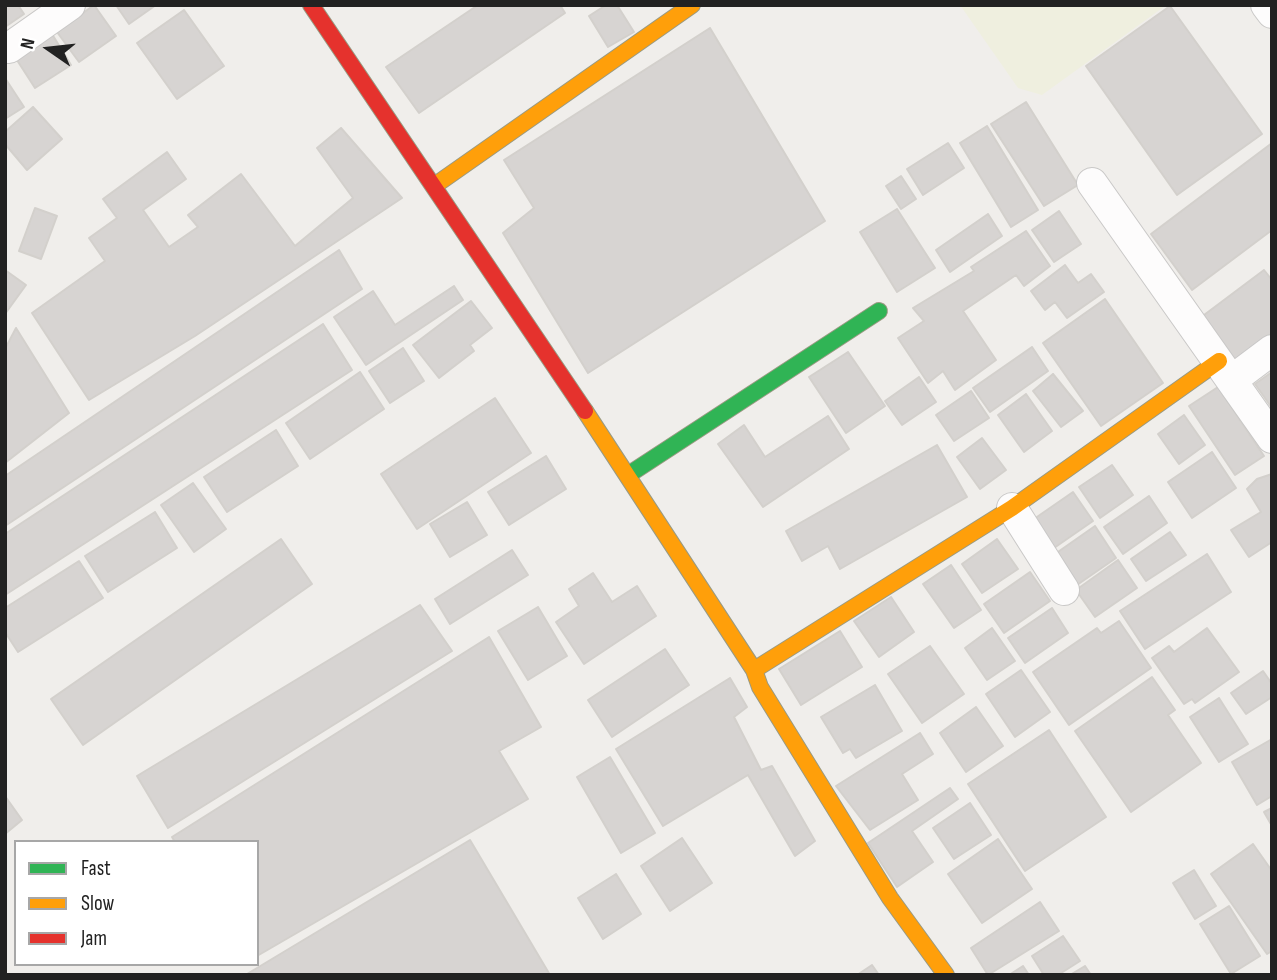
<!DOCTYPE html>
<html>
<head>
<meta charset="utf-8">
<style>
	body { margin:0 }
	#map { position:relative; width:1277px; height:980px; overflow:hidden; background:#f0eeeb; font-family:"Sofia Sans Condensed",sans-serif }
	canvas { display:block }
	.frame { position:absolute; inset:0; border:7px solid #222; pointer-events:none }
	.legend { position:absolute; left:14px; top:840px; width:245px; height:126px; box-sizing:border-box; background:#fff; border:2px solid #a7a7a7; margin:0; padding:9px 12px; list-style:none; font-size:21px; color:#222 }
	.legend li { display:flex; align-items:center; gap:14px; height:35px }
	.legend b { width:35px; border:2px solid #a7a7a7 }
	.north { position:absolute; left:14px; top:14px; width:70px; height:70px; -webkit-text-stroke:5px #fff; paint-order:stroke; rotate:284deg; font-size:19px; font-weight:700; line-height:28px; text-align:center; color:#222 }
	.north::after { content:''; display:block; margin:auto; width:24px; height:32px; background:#222; clip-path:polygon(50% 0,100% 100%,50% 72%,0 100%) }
</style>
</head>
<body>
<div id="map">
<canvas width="1277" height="980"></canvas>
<div class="frame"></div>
<ul class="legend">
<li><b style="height:9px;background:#30b455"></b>Fast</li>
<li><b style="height:9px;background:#ff9f0a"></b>Slow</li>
<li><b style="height:9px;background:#e5322d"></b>Jam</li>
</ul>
<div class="north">N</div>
</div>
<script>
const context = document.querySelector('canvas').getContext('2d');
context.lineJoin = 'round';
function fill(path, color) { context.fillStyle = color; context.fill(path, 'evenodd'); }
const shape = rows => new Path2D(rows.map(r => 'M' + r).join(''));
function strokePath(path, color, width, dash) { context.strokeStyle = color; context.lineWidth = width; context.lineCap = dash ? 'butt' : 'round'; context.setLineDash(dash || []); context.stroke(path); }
fill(shape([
	[960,5,1164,5,1165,6,1042,95,1018,88]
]), '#efefdf');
const building = shape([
	[5,5,18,5,24,14,5,27,5,5],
	[94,5,116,36,79,62,57,32,94,5],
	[116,5,156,5,129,24,116,5],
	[478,5,560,5,565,13,419,113,386,67,478,5],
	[606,5,617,5,634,32,608,47,589,16,606,5],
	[1170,6,1262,134,1177,195,1086,66,1170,6],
	[184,10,224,66,177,99,137,43,184,10],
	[710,28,825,221,588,373,503,233,534,208,504,160,710,28],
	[52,34,71,65,35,88,15,57,52,34],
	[5,78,24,107,5,119,5,78],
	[1026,102,1078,185,1044,206,991,124,1026,102],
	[33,107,62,139,27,170,5,144,5,132,33,107],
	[987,126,1038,210,1011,227,960,143,987,126],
	[341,128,402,198,195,336,89,400,32,313,105,261,89,238,117,218,103,199,167,152,186,179,143,210,169,247,198,227,188,215,241,174,295,246,353,198,317,148,341,128],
	[948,143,964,168,923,195,907,169,948,143],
	[1272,143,1272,230,1192,290,1151,234,1272,143],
	[901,176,916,199,901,209,886,186,901,176],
	[35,208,57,216,41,259,19,251,35,208],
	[897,209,935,268,897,292,860,232,897,209],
	[1059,211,1081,244,1054,262,1032,230,1059,211],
	[988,214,1002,236,950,272,936,250,988,214],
	[1026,231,1050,266,1024,286,1016,275,963,311,996,360,955,390,943,371,928,383,898,338,924,321,913,308,974,271,971,267,1026,231],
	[339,250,362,289,5,526,5,476,339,250],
	[1065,265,1078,283,1091,274,1104,292,1067,318,1055,302,1045,310,1031,291,1065,265],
	[5,270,26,285,5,314,5,270],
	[1264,270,1272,280,1272,337,1227,371,1192,324,1264,270],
	[454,286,463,300,366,365,334,317,373,291,395,325,454,286],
	[1105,299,1163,383,1101,426,1043,343,1105,299],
	[471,301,492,328,470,345,474,351,439,378,413,345,471,301],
	[323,324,352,370,5,595,5,534,323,324],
	[16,328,69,413,5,463,5,349,16,328],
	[1032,347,1048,371,990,412,973,388,1032,347],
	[403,348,424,381,390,403,369,371,403,348],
	[848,352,885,406,846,433,809,377,848,352],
	[360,372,384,409,310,459,286,423,360,372],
	[1272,372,1272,408,1255,384,1272,372],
	[1053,374,1083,411,1061,427,1033,391,1053,374],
	[919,377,936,402,902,425,885,401,919,377],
	[1218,387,1264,456,1235,475,1189,406,1218,387],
	[971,391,989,418,954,441,936,415,971,391],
	[1026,394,1052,431,1024,452,998,415,1026,394],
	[495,398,531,453,417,529,381,474,495,398],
	[1184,415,1205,445,1179,464,1158,434,1184,415],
	[828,416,849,449,763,507,718,444,744,425,765,457,828,416],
	[276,430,298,466,227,512,204,477,276,430],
	[982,438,1006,470,980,489,957,457,982,438],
	[937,445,967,497,840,569,828,546,802,561,786,531,937,445],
	[1212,452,1236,488,1192,518,1168,482,1212,452],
	[546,456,566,489,509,525,488,492,546,456],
	[1112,465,1133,495,1100,518,1079,487,1112,465],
	[1272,474,1272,542,1249,557,1231,530,1261,512,1247,489,1257,479,1272,474],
	[193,483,226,529,194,552,161,505,193,483],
	[1073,492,1093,521,1054,548,1034,519,1073,492],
	[1149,496,1167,523,1123,554,1104,527,1149,496],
	[467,502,487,535,450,557,430,524,467,502],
	[155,512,177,548,108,592,85,556,155,512],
	[1095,526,1116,558,1077,585,1055,554,1095,526],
	[1170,532,1186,555,1146,581,1131,559,1170,532],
	[281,539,312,584,83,745,51,699,281,539],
	[997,539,1018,569,982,593,962,564,997,539],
	[512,550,528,575,450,624,435,599,512,550],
	[1207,554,1231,592,1145,649,1120,611,1207,554],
	[1118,560,1137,588,1095,617,1076,590,1118,560],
	[79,561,103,598,18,652,5,632,5,608,79,561],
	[951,565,981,610,954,628,923,584,951,565],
	[1030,572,1050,601,1004,633,984,604,1030,572],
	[593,573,612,602,637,586,656,616,584,664,556,622,579,606,569,589,593,573],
	[891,597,914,632,879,657,854,621,891,597],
	[420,605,452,651,168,828,137,776,420,605],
	[538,607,567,656,528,680,498,631,538,607],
	[1052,608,1068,633,1025,663,1008,638,1052,608],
	[1119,621,1151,668,1069,725,1033,672,1097,628,1101,633,1119,621],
	[992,628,1015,661,987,680,965,648,992,628],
	[1207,628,1239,672,1195,703,1192,699,1184,704,1152,658,1169,646,1174,652,1207,628],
	[840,631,862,667,801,705,779,669,840,631],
	[489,637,541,727,499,751,528,799,257,956,257,842,175,842,172,837,489,637],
	[930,646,964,694,922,723,888,674,930,646],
	[665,649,689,685,612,737,588,700,665,649],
	[1021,670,1050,712,1015,737,986,694,1021,670],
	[1263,671,1272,684,1272,697,1246,714,1231,693,1263,671],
	[1152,677,1175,710,1168,715,1201,763,1131,812,1075,731,1152,677],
	[730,678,747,707,734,717,761,770,772,766,815,841,795,856,748,775,663,826,616,749,730,678],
	[875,685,902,731,856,758,850,749,843,753,821,717,875,685],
	[1219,698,1248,744,1219,762,1190,717,1219,698],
	[976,707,1003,746,966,772,940,733,976,707],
	[1049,730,1106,817,1025,871,968,784,1049,730],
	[920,733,933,754,902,774,918,800,870,830,836,786,920,733],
	[1272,739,1272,796,1257,805,1232,762,1272,739],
	[610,757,655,833,621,853,577,777,610,757],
	[950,788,958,799,912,831,933,862,897,887,868,843,950,788],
	[5,796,22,820,5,834,5,796],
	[970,803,991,835,954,859,933,828,970,803],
	[1272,808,1272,826,1264,812,1272,808],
	[682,838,712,883,670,911,641,866,682,838],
	[998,839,1032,889,982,923,948,874,998,839],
	[470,840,550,975,248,975,247,974,470,840],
	[1253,844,1272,871,1272,951,1267,954,1211,874,1253,844],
	[1194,870,1216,906,1195,919,1173,883,1194,870],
	[616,874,641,914,603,939,578,898,616,874],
	[1040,902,1059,931,988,975,971,948,1040,902],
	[1229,906,1260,956,1231,974,1200,924,1229,906],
	[1063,936,1080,961,1058,975,1044,975,1032,956,1063,936],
	[872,965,879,975,857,975,872,965],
	[1023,966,1029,975,1009,975,1023,966],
	[1085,966,1091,975,1070,975,1085,966]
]);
fill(building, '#d7d4d2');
strokePath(building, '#d3d0cc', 2);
const street = shape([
	[1266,5,1272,13],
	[9,48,70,5],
	[1092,183,1272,438],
	[1232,380,1272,350],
	[1012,508,1064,590]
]);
const fast = shape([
	[628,475,879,311]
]);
const slow = shape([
	[434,186,692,5],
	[585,411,754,670,760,687,890,898,946,975],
	[754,670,1012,508,1219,361]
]);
const jam = shape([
	[311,5,585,411]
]);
strokePath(street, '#c9c8c7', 32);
strokePath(fast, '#999a82', 18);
strokePath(slow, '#999a82', 18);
strokePath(jam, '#999a82', 18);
strokePath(street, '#fdfcfc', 30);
strokePath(fast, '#30b455', 16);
strokePath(slow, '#ff9f0a', 16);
strokePath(jam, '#e5322d', 16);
</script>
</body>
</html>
